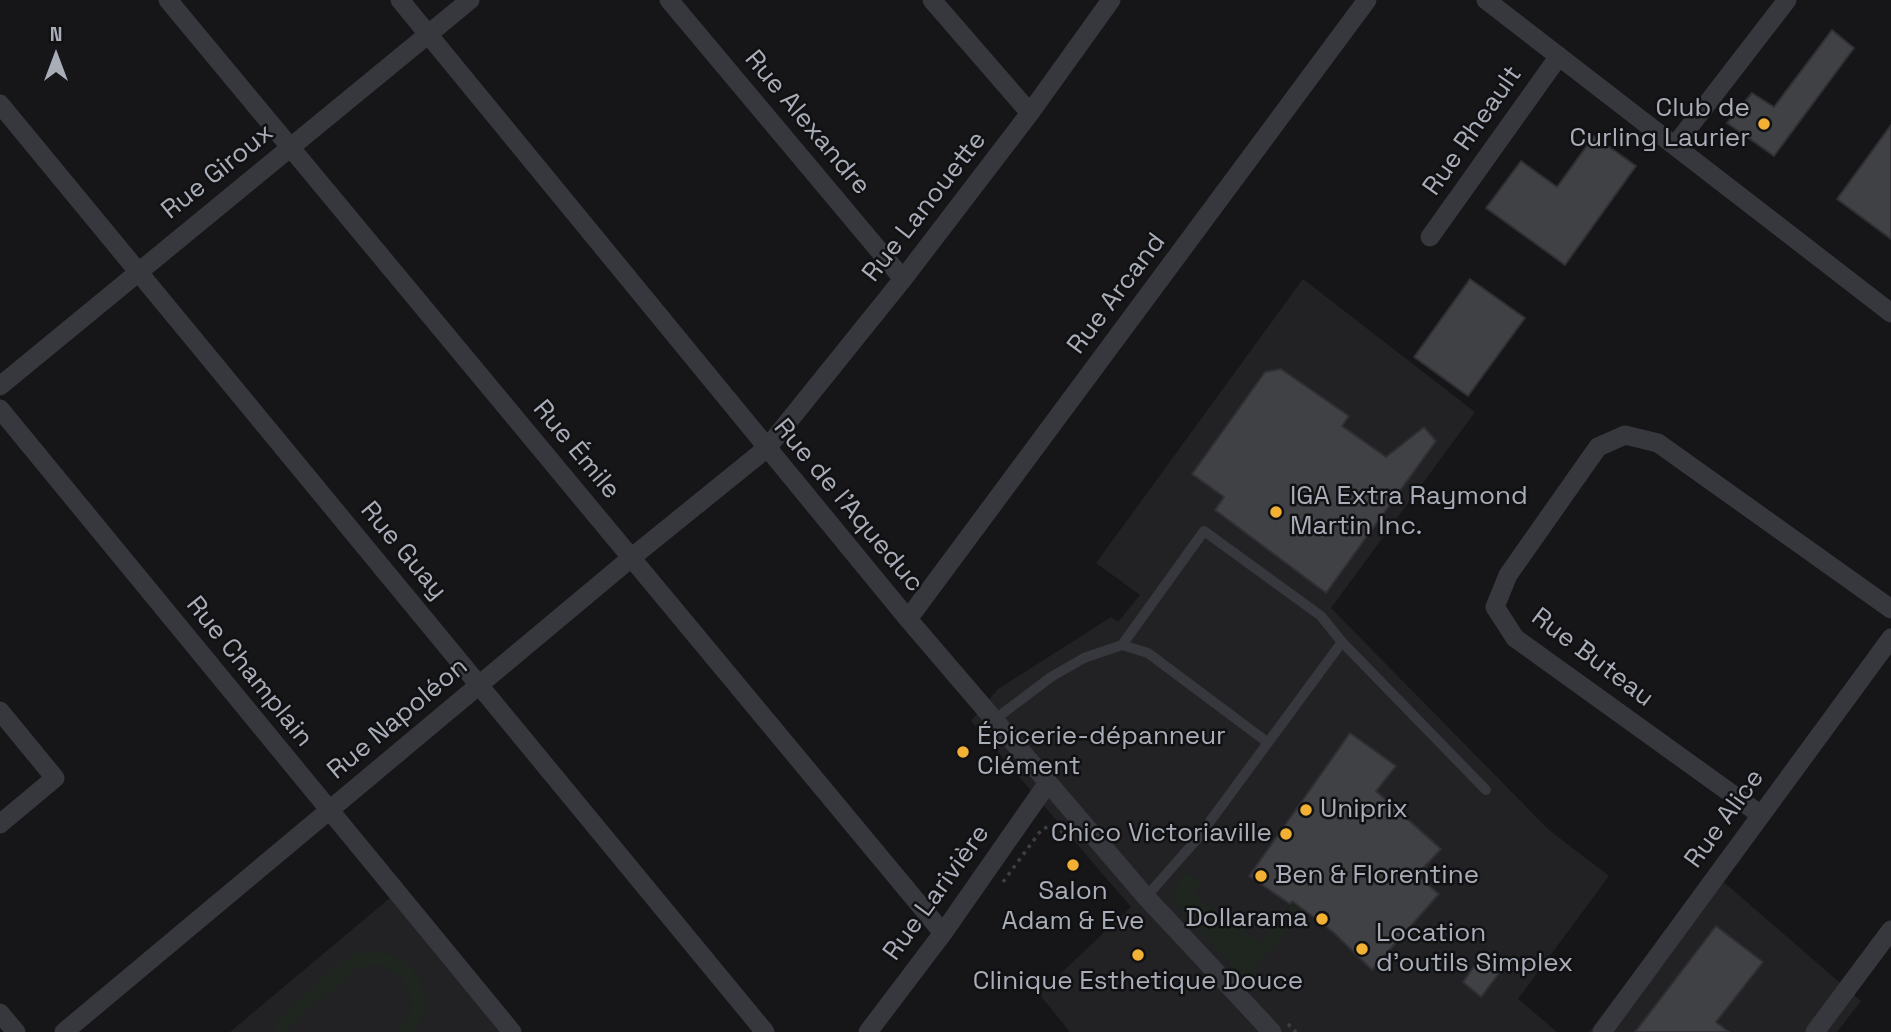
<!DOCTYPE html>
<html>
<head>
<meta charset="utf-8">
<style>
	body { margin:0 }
	#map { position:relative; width:1891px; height:1032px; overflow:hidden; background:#161618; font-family:"Space Grotesk",sans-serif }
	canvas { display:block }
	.north { position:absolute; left:21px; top:21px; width:70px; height:70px; -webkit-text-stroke:5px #111113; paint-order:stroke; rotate:0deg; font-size:19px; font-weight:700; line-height:28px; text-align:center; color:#a8adb8 }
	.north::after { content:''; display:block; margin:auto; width:24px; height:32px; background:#a8adb8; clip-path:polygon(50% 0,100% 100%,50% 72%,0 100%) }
</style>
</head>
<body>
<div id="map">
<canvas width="1891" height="1032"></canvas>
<div class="north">N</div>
</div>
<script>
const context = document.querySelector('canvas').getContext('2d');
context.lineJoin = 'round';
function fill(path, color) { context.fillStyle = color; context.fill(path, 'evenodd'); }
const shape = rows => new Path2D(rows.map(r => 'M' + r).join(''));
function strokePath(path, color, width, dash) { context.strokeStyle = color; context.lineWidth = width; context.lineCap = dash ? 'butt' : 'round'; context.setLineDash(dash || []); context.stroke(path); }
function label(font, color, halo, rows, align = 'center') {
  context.font = font + ' "Space Grotesk",sans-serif'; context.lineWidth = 5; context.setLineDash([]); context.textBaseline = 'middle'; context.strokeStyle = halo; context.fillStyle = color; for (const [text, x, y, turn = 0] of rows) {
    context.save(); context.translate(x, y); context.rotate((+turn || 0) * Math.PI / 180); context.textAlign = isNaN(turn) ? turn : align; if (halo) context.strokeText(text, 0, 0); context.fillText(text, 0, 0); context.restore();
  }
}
fill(shape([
	[1303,279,1475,412,1331,608,1548,829,1609,876,1518,999,1557,1032,1070,1032,1039,994,1131,907,971,721,998,689,1111,617,1118,622,1140,595,1096,563],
	[1711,871,1861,1001,1837,1032,1589,1032],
	[397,892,512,1032,230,1032]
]), '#222225');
fill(shape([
	[1376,792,1394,807,1245,980,1174,901,1174,889,1188,872,1202,883,1194,895,1261,943],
	[376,951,394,955,409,965,419,979,425,997,424,1014,415,1032,398,1032,410,1015,412,1002,403,979,382,966,369,965,357,969,295,1020,287,1032,273,1032,278,1020,342,961,358,953]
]), '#1e261f');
const building = shape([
	[1832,30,1854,48,1774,156,1727,123,1752,93,1774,107,1832,30],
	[1891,125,1891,239,1837,199,1891,125],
	[1594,136,1636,166,1565,265,1486,208,1521,161,1557,187,1594,136],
	[1470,279,1525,318,1468,396,1414,357,1470,279],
	[1281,369,1349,416,1342,426,1386,457,1424,427,1436,441,1326,593,1215,510,1224,497,1192,474,1265,372,1281,369],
	[1350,733,1396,766,1376,791,1441,849,1417,875,1439,894,1372,970,1333,932,1292,901,1290,904,1249,876,1350,733],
	[1716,926,1763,962,1716,1022,1729,1032,1635,1032,1716,926],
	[1480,958,1500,972,1481,997,1463,982,1480,958]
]);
fill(building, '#404145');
strokePath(building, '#303034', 2);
strokePath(shape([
	[1054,825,1068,837],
	[1003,882,1042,829,1054,825],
	[1288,1024,1296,1032]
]), '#3d3f44', 3.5, [3.5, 5]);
strokePath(shape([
	[1122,645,1148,653,1267,742],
	[994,720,1051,677,1084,658,1122,645,1204,531,1321,616,1342,642],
	[1146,897,1197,839,1342,642,1486,790]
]), '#37383d', 10);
strokePath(shape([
	[168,0,943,933],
	[400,0,908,619,1146,897,1272,1032],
	[669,0,903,279],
	[932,0,1030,113],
	[1486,0,1891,313],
	[0,104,765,1032],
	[1676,144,1787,0],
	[1430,237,1559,56],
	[0,386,470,0],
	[0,409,512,1032],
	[908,619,1367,0],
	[0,711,55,778,0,824],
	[1761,815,1515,638,1495,607,1508,575,1598,447,1625,435,1658,443,1891,609],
	[0,1013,16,1032],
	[64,1032,631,558,767,448,903,279,1030,113,1111,0],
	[868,1032,943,933,1047,784],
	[1602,1032,1891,638],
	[1815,1032,1891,930]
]), '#37383d', 19);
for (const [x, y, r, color] of [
	[1764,124,7,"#f2b134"],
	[1276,512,7,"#f2b134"],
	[963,752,7,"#f2b134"],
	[1306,810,7,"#f2b134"],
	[1286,834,7,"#f2b134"],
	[1073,865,7,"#f2b134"],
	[1261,876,7,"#f2b134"],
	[1322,919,7,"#f2b134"],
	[1362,949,7,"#f2b134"],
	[1138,955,7,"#f2b134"]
]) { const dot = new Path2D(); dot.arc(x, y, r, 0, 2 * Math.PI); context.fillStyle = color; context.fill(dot); strokePath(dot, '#111113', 2.5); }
label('26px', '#a8adb8', '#111113', [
	["Club de",1750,109,"right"],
	["Curling Laurier",1750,139,"right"],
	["IGA Extra Raymond",1290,497],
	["Martin Inc.",1290,527],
	["Épicerie-dépanneur",977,737],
	["Clément",977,767],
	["Uniprix",1320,810],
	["Chico Victoriaville",1272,834,"right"],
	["Ben & Florentine",1275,876],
	["Salon",1073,892,"center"],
	["Adam & Eve",1073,922,"center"],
	["Dollarama",1308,919,"right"],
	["Location",1376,934],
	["d'outils Simplex",1376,964],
	["Clinique Esthetique Douce",1138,982,"center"]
], 'left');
label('26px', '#a8adb8', '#111113', [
	["Rue Alexandre",807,123,50],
	["Rue Rheault",1473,131,-55],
	["Rue Giroux",218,172,-39],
	["Rue Lanouette",925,207,-52],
	["Rue Arcand",1117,294,-53],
	["Rue Émile",576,450,50],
	["Rue de l'Aqueduc",848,506,50],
	["Rue Guay",403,551,50],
	["Rue Buteau",1592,658,37],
	["Rue Champlain",249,672,51],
	["Rue Napoléon",398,719,-40],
	["Rue Alice",1725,819,-54],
	["Rue Larivière",937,893,-54]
]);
</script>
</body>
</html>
